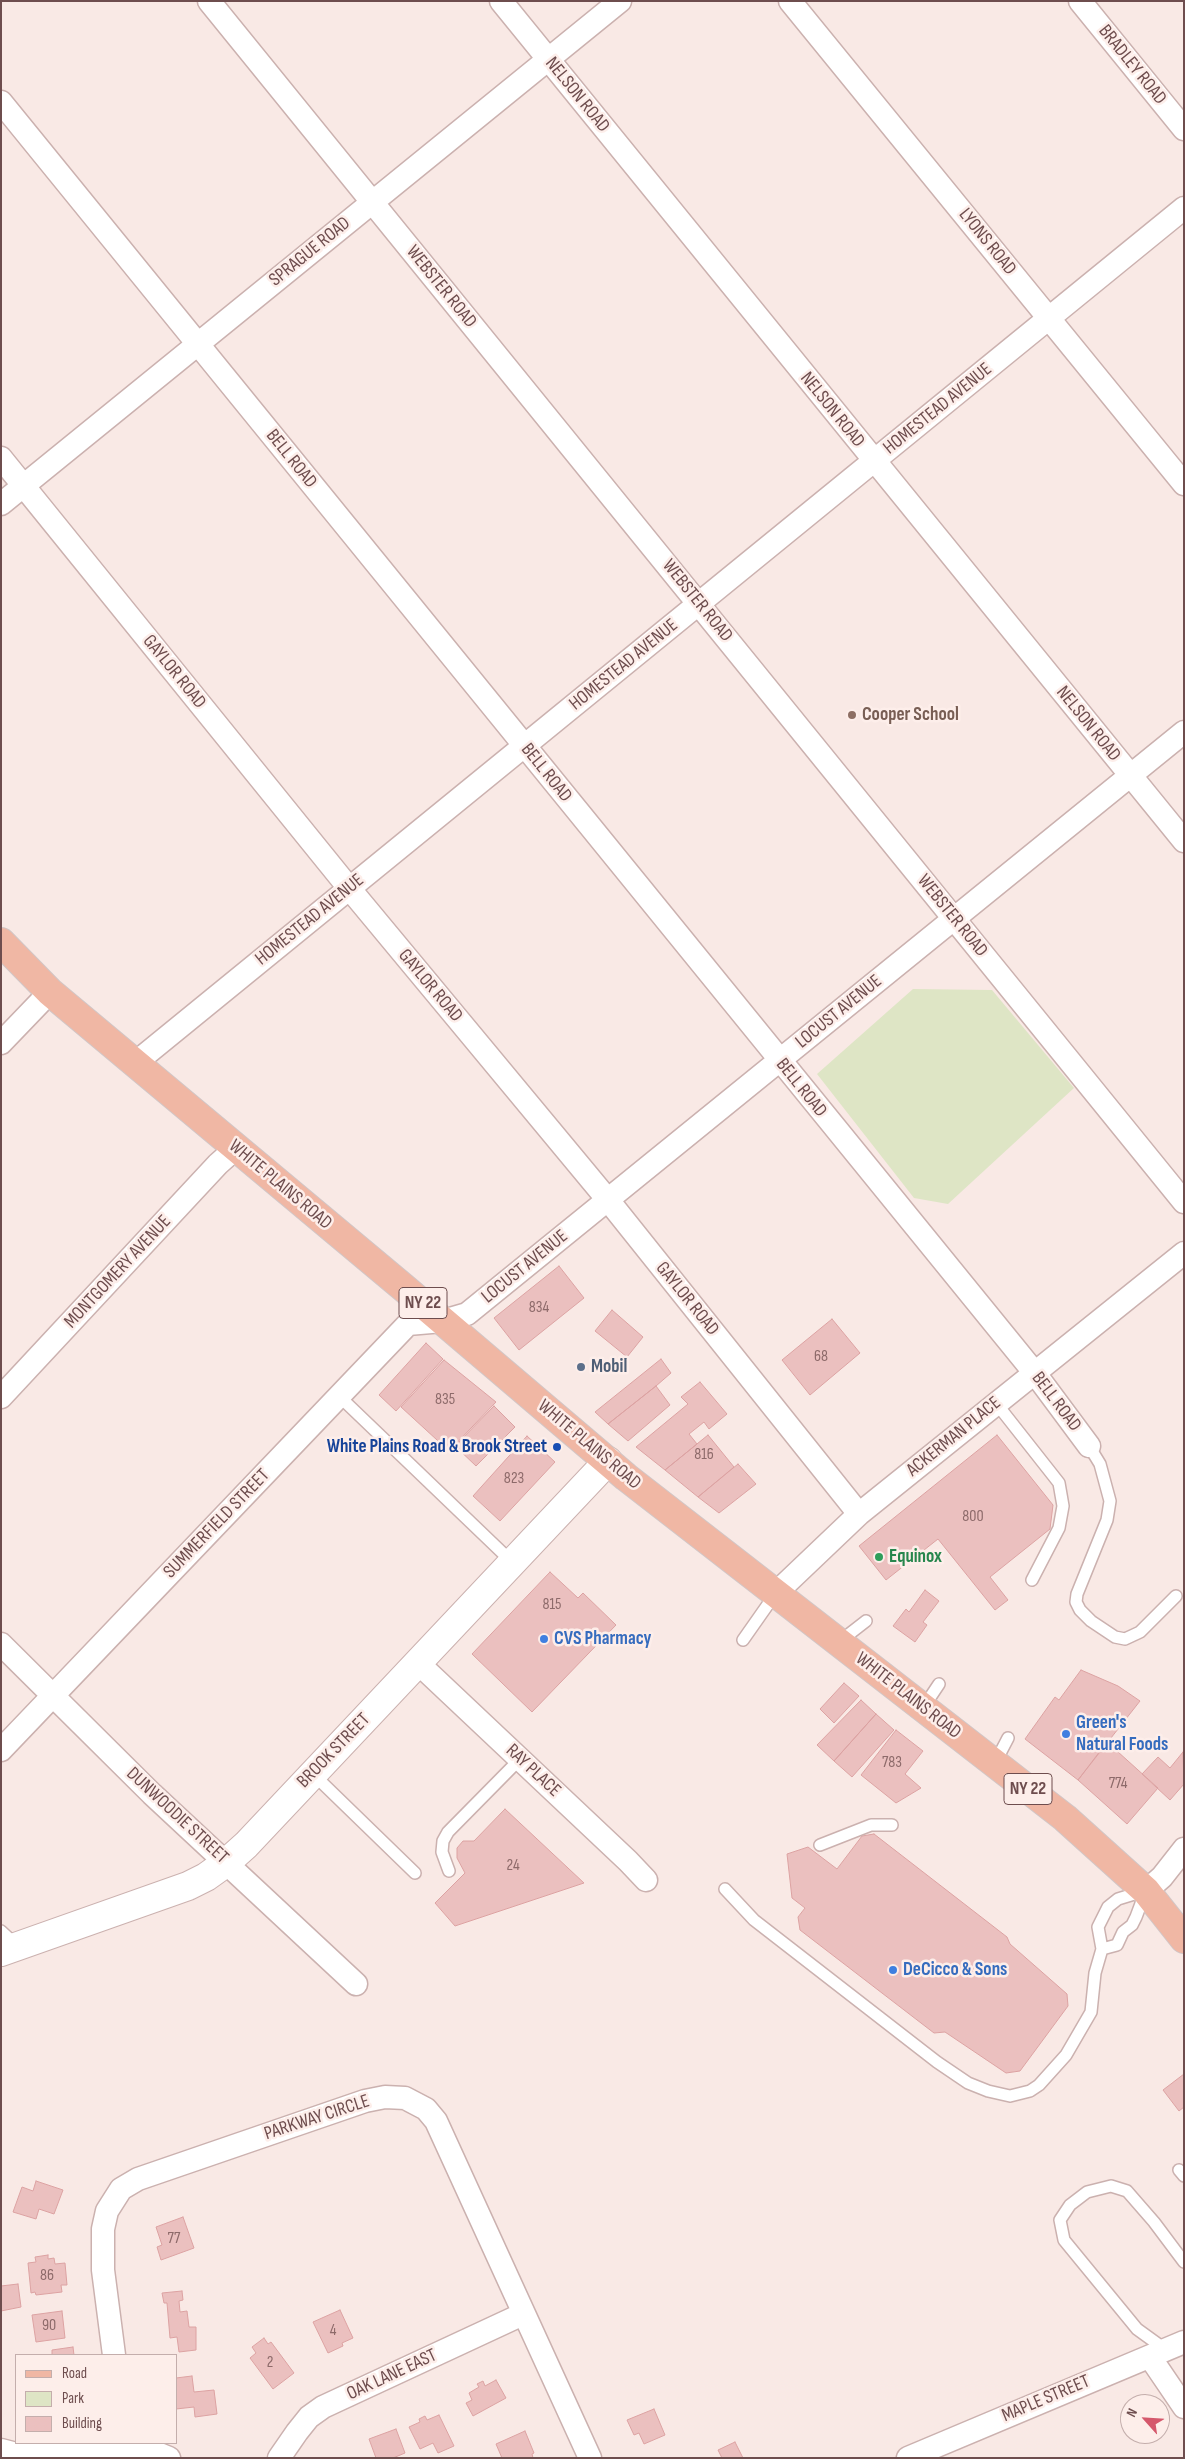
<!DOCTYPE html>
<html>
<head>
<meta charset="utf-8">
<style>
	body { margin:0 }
	#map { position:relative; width:1185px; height:2459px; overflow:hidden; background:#f9e9e5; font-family:"Sofia Sans Condensed",sans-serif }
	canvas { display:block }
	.frame { position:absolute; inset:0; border:2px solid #6e4d4e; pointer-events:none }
	.legend { position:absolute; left:15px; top:2354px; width:162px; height:90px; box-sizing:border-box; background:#fdeeea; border:1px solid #c4aeac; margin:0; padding:6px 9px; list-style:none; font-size:15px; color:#6e4d4e }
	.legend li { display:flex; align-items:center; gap:10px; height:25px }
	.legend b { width:25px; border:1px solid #c4aeac }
	.north { position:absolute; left:1120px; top:2394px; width:50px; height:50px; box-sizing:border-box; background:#fdeeea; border:1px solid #c4aeac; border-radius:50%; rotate:296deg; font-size:14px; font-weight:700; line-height:20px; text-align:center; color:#6e4d4e }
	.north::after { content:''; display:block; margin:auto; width:18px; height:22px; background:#d5586c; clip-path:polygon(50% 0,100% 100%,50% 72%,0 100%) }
</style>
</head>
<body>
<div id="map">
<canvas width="1185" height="2459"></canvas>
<div class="frame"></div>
<ul class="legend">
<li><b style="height:6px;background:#f0b7a4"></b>Road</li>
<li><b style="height:14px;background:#dee5c5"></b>Park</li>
<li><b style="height:14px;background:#ebc0bf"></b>Building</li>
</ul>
<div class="north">N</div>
</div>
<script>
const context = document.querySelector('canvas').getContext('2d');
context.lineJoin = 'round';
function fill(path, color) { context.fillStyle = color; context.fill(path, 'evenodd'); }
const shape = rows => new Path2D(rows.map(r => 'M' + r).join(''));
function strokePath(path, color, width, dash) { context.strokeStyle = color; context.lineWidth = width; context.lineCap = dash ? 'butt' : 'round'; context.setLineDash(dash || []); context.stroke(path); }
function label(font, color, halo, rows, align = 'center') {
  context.font = font + ' "Sofia Sans Condensed",sans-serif'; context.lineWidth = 5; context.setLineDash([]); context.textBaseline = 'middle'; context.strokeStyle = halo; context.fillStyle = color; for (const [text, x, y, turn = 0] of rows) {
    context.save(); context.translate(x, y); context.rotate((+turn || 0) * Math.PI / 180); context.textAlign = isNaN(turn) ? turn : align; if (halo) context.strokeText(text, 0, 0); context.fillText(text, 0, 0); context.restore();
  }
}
fill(shape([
	[913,989,992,990,1074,1088,948,1204,914,1198,817,1074]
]), '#dee5c5');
const building = shape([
	[559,1266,584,1298,519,1350,494,1318,559,1266],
	[612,1310,643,1337,627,1357,595,1331,612,1310],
	[832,1319,860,1353,810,1395,782,1360,832,1319],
	[426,1343,443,1359,396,1411,379,1395,426,1343],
	[661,1359,671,1373,656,1386,608,1424,595,1412,661,1359],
	[444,1360,496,1402,449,1451,401,1407,444,1360],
	[700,1382,727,1414,709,1429,704,1422,689,1434,697,1444,665,1470,636,1447,688,1404,681,1397,700,1382],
	[656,1386,670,1405,628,1441,608,1424,656,1386],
	[494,1406,515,1427,476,1466,455,1446,494,1406],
	[708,1435,734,1467,698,1497,665,1470,708,1435],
	[997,1435,1053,1505,1050,1529,990,1577,1008,1600,995,1610,938,1539,886,1580,859,1546,997,1435],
	[527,1436,555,1462,500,1521,473,1496,527,1436],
	[738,1464,756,1484,719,1513,698,1497,738,1464],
	[550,1572,578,1598,583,1593,616,1625,532,1712,472,1654,550,1572],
	[925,1590,939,1601,923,1622,927,1625,915,1642,893,1626,906,1609,909,1612,925,1590],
	[1081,1670,1118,1686,1140,1701,1078,1780,1025,1739,1055,1697,1059,1700,1081,1670],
	[844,1683,859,1696,834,1723,820,1709,844,1683],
	[861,1700,876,1714,834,1761,817,1745,861,1700],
	[876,1714,894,1730,852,1777,834,1761,876,1714],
	[896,1730,923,1751,905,1774,921,1788,896,1803,861,1775,896,1730],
	[1107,1742,1158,1788,1127,1824,1078,1780,1107,1742],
	[1183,1752,1184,1784,1170,1800,1142,1774,1158,1757,1170,1768,1183,1752],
	[505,1809,584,1883,455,1926,435,1903,465,1873,457,1858,457,1848,463,1841,474,1841,505,1809],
	[874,1834,1007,1937,1010,1944,1067,1994,1068,2006,1020,2071,1006,2073,945,2032,934,2033,800,1930,798,1917,805,1908,792,1898,787,1854,808,1847,837,1869,862,1836,874,1834],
	[1184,2074,1184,2107,1179,2111,1163,2090,1184,2074],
	[36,2181,63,2190,54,2214,39,2209,36,2219,13,2212,22,2187,33,2191,36,2181],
	[183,2217,194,2248,161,2260,157,2247,162,2245,156,2227,183,2217],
	[48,2255,48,2259,54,2258,55,2264,65,2263,67,2285,61,2285,62,2292,36,2295,35,2292,31,2293,28,2263,36,2262,35,2257,48,2255],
	[18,2284,21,2307,1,2311,1,2286,18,2284],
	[182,2291,183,2300,179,2301,180,2312,187,2311,189,2327,196,2327,196,2350,179,2352,177,2337,170,2338,167,2303,164,2303,162,2293,182,2291],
	[340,2310,353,2338,342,2343,343,2346,328,2353,313,2322,340,2310],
	[62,2311,65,2338,36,2342,32,2315,62,2311],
	[264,2338,268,2344,271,2342,294,2373,273,2389,250,2358,256,2353,252,2347,264,2338],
	[73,2347,74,2355,52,2355,52,2350,73,2347],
	[192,2376,194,2392,214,2390,217,2414,195,2417,194,2407,176,2409,176,2378,192,2376],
	[496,2380,506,2398,473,2416,466,2403,472,2400,469,2393,479,2387,477,2384,483,2381,485,2386,496,2380],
	[654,2409,665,2435,644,2444,639,2433,634,2435,627,2420,654,2409],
	[439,2415,454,2446,438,2453,433,2443,420,2449,409,2427,420,2422,419,2419,425,2416,427,2420,439,2415],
	[396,2429,405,2453,393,2458,376,2458,369,2439,396,2429],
	[525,2431,534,2453,532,2454,533,2458,502,2458,496,2444,525,2431],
	[735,2442,743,2458,722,2458,718,2450,735,2442]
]);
fill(building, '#ebc0bf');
strokePath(building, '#dca2a2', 1);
const service = shape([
	[339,1396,512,1562],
	[996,1403,1059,1483,1063,1506,1059,1528,1032,1580],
	[1089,1446,1100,1464,1110,1501,1107,1520,1077,1594,1076,1602,1080,1610,1091,1621,1115,1637,1125,1639,1140,1632,1176,1596],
	[743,1640,776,1593],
	[839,1642,866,1621],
	[923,1708,939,1684],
	[995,1763,1008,1738],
	[313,1774,415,1873],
	[820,1845,871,1825,892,1825],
	[449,1871,442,1852,443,1841,448,1832,520,1759],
	[725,1889,754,1920,937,2062,968,2083,988,2091,1010,2096,1030,2091,1039,2085,1066,2055,1091,2012,1095,1973,1102,1949,1098,1927,1108,1907,1118,1899,1144,1891],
	[1,1931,16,1945],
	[1102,1949,1117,1945,1123,1932,1132,1925,1136,1917,1145,1893],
	[1179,2170,1184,2176],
	[1166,2350,1137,2329,1064,2240,1060,2220,1070,2205,1087,2192,1111,2186,1127,2191,1154,2222,1184,2262]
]);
const minor = shape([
	[209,1,1184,1202],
	[501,1,1184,841],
	[790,1,1184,484],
	[1080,1,1184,129],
	[1,102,1034,1372,1089,1446],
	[1,458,349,888,608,1200,859,1514],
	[1,504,620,1],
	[1,1043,50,992],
	[134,1064,1184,208],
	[1,1397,218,1164,236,1148],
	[776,1593,859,1514,1184,1253],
	[1,1644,152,1794,356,1984],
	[418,1663,628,1861,646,1880],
	[1,1750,408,1324,443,1321,467,1314,1184,732],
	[1146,1891,1162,1877,1184,1849],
	[114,2355,103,2270,103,2229,107,2211,121,2189,138,2179,365,2101,385,2097,405,2098,426,2109,436,2121,590,2458],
	[1150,2357,1184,2407],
	[1,2450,20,2455,52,2454,147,2449,169,2458],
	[279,2458,297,2432,309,2417,323,2407,523,2314],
	[908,2458,1184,2342]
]);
const tertiary = shape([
	[1,1952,188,1886,206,1877,227,1862,246,1845,608,1461]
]);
const primary = shape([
	[1,942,50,992,404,1288,626,1477,1065,1818,1146,1891,1184,1939]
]);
strokePath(service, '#cbb1af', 14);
strokePath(minor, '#cbb1af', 25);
strokePath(tertiary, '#cbb1af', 30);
strokePath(primary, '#d1c6c6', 30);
strokePath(service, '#fff', 11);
strokePath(minor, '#fff', 22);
strokePath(tertiary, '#fff', 28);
strokePath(primary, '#f0b7a4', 28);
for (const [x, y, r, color] of [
	[852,715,5,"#8d6e63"],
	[581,1367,5,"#5c6f8a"],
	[557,1447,5,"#1a4fb4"],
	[879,1557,5,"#2e9e5b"],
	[544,1639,5,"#3f7fe0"],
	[1066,1734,5,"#3f7fe0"],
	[893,1970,5,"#3f7fe0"]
]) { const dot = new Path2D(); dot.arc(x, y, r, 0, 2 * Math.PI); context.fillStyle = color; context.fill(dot); strokePath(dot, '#fdeeea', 2); }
label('16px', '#8d6a6a', null, [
	["834",539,1308],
	["68",821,1357],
	["835",445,1400],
	["816",704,1455],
	["823",514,1479],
	["800",973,1517],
	["815",552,1605],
	["783",892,1763],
	["774",1118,1784],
	["24",513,1866],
	["77",174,2239],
	["86",47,2276],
	["90",49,2326],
	["4",333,2331],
	["2",270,2363]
]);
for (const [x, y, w] of [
	[423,1303,48],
	[1028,1789,48]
]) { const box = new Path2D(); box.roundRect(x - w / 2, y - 15.5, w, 31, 4); context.fillStyle = '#fdeeea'; context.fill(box); strokePath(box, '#6e4d4e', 1); }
label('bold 18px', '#6e4d4e', null, [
	["NY 22",423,1303],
	["NY 22",1028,1789]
]);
label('19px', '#6e4d4e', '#fdeeea', [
	["BRADLEY ROAD",1132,65,51],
	["NELSON ROAD",577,95,51],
	["LYONS ROAD",987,242,51],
	["SPRAGUE ROAD",310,252,-39],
	["WEBSTER ROAD",441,287,51],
	["HOMESTEAD AVENUE",938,409,-39],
	["NELSON ROAD",832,410,51],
	["BELL ROAD",291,459,51],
	["WEBSTER ROAD",697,601,51],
	["HOMESTEAD AVENUE",624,665,-39],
	["GAYLOR ROAD",174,672,51],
	["NELSON ROAD",1088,724,51],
	["BELL ROAD",546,773,51],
	["WEBSTER ROAD",952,916,51],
	["HOMESTEAD AVENUE",310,920,-39],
	["GAYLOR ROAD",430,986,50],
	["LOCUST AVENUE",839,1012,-39],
	["BELL ROAD",801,1088,51],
	["WHITE PLAINS ROAD",280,1185,40],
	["LOCUST AVENUE",525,1267,-39],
	["MONTGOMERY AVENUE",118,1272,-47],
	["GAYLOR ROAD",687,1299,51],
	["BELL ROAD",1056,1402,53],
	["ACKERMAN PLACE",954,1437,-39],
	["WHITE PLAINS ROAD",589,1445,40],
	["SUMMERFIELD STREET",217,1524,-46],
	["WHITE PLAINS ROAD",908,1696,38],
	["BROOK STREET",334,1751,-46],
	["RAY PLACE",533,1771,43],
	["DUNWOODIE STREET",177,1816,43],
	["PARKWAY CIRCLE",317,2118,-18],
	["OAK LANE EAST",392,2375,-25],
	["MAPLE STREET",1046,2399,-23]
]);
label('bold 19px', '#785e54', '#fdeeea', [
	["Cooper School",862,715]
], 'left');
label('bold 19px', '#4e5e75', '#fdeeea', [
	["Mobil",591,1367]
], 'left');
label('bold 19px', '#164399', '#fdeeea', [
	["White Plains Road & Brook Street",547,1447]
], 'right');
label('bold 19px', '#27864d', '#fdeeea', [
	["Equinox",889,1557]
], 'left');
label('bold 19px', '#366cbe', '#fdeeea', [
	["CVS Pharmacy",554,1639],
	["Green's",1076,1723],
	["Natural Foods",1076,1745],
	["DeCicco & Sons",903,1970]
], 'left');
</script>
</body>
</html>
